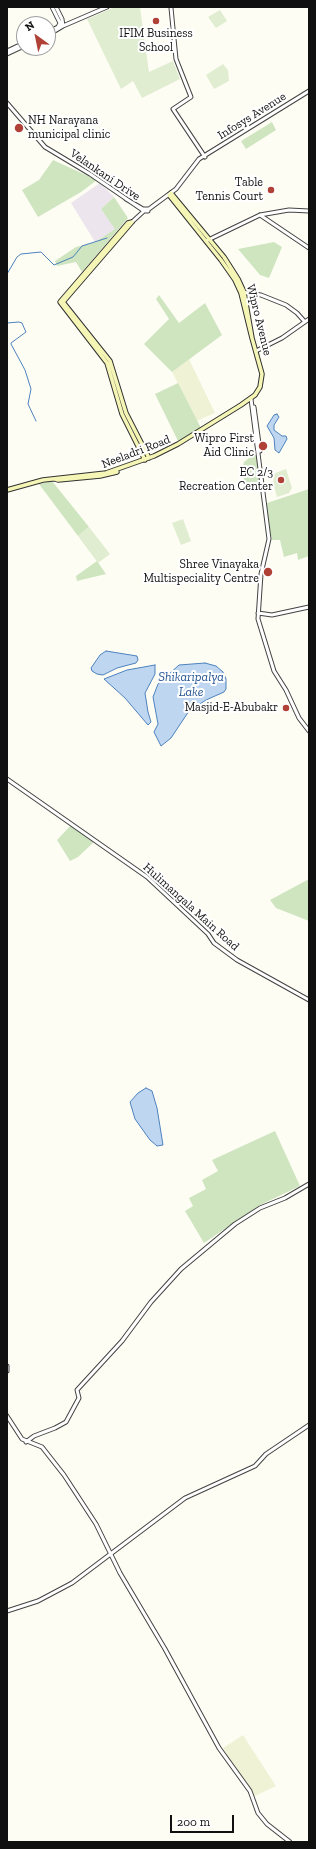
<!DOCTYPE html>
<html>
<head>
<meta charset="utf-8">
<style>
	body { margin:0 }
	#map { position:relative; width:316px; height:1849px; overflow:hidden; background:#fefdf4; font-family:"Zilla Slab",serif }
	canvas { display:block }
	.frame { position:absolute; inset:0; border:8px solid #101010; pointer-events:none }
	.north { position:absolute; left:16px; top:16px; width:40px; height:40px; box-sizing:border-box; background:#fff; border:1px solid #9f9f9f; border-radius:50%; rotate:327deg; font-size:11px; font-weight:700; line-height:16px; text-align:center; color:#101010 }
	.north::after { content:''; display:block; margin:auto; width:14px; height:18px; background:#b04137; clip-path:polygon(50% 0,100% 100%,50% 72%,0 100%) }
	.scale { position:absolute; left:170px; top:1815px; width:64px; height:18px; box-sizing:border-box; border:2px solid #101010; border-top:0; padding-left:5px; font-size:12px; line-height:14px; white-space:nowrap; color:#101010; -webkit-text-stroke:3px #fff; paint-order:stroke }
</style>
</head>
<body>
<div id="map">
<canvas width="316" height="1849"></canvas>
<div class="frame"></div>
<div class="north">N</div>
<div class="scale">200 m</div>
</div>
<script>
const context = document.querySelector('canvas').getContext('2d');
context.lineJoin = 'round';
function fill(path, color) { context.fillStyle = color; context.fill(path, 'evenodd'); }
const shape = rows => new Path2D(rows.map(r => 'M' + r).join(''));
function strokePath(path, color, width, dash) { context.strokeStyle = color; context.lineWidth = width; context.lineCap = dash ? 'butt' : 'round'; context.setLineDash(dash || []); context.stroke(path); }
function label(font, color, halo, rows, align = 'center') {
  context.font = font + ' "Zilla Slab",serif'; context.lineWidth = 4; context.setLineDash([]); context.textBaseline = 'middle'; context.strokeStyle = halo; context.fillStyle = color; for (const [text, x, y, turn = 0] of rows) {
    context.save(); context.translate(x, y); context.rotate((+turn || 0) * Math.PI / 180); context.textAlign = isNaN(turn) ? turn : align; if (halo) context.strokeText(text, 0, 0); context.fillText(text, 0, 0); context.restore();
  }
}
fill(shape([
	[100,183,114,197,101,209,116,229,95,242,71,203]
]), '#ede5ed');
fill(shape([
	[189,359,215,413,197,421,172,372],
	[243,1735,276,1786,255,1796,235,1769,223,1748]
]), '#f0f2d6');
fill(shape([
	[272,122,276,130,246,149,241,141],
	[53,160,97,180,81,192,38,217,22,190,39,180],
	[114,197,128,218,127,219,82,272,76,262,57,266,55,261,76,247,95,242,115,229,101,209],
	[274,242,282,247,269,278,260,275,238,249],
	[159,295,179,323,205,303,222,335,172,372,144,344,169,319,156,299],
	[178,383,201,428,178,441,155,394],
	[253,455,259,455,263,487,253,490,244,480,242,472,244,462],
	[52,481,89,527,78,536,39,484],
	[309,489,309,556,298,560,297,553,284,557,280,540,272,540,264,504],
	[97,561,106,574,77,581,76,576],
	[72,824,95,841,78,857,70,861,57,840],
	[309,879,309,921,276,908,270,900],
	[275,1131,300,1186,260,1205,204,1243,185,1211,193,1206,189,1198,206,1189,202,1180,218,1171,212,1160]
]), '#cee5c0');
fill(shape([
	[115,7,140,7,149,72,173,61,180,79,142,98,133,81,121,89,87,19],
	[220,10,227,21,216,28,208,17],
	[223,64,228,70,229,81,214,89,206,75],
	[286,469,292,488,289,493,277,497,274,486,273,474],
	[183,519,191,541,181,545,172,523],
	[89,527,110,554,98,563,78,536]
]), '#e0edd1');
const water = shape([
	[277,414,279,417,274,425,274,430,282,436,286,436,287,439,279,453,275,450,274,438,267,426,274,415,277,414],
	[106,651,137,656,138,660,136,663,117,668,103,675,97,674,92,671,91,668,100,655,106,651],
	[205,663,216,666,223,672,226,679,226,689,224,692,206,700,189,711,171,738,161,746,154,732,158,724,153,697,158,684,179,665,205,663],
	[155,665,155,674,145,693,148,712,151,722,148,725,125,698,104,679,127,670,155,665],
	[146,1088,152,1091,157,1108,163,1145,157,1146,150,1140,135,1119,130,1102,138,1093,146,1088]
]);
fill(water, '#bed6f0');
strokePath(water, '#4d82be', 1);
strokePath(shape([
	[7,274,17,257,21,254,41,252,54,265,73,257,82,246,107,238],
	[7,323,19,322,22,323,25,330,26,332,11,343,11,344,25,370,31,389,28,404,36,421]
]), '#4d82be', 1);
const tertiary = shape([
	[171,8,176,59,191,97,173,109,205,157],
	[59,25,63,26,107,7],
	[48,32,58,27,60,23,52,7],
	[48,35,63,26,62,19,56,7],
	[7,51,24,43],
	[7,54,24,46],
	[7,103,45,147,90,174,144,211],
	[126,199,143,209,149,209,176,189,199,159,309,91],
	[260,215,309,248],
	[132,222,144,211,148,211],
	[206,241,260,215,289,210,309,211],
	[242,292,261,295,286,305,297,313,305,322],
	[256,351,282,338,309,319],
	[251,399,269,539,261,574,258,619,274,671,286,690,299,718,309,731],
	[254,407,260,451],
	[258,613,272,615,309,607],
	[7,779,147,877,208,934,214,943,237,960,309,1000],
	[7,1366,7,1371],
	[7,1416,22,1439,42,1447,64,1475,96,1524,120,1573,165,1649,219,1748,250,1791,258,1813,267,1824,290,1842],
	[26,1442,34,1436,55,1428,66,1422,79,1398,77,1390,122,1341,151,1302,181,1269,235,1224,260,1208,285,1198,309,1184],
	[7,1611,38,1601,72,1583,185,1498,255,1466,266,1454,309,1425]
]);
const secondary = shape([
	[169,195,221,260,235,280,241,293,252,338],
	[132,222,128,223,60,302,107,363,122,414,145,460],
	[132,222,63,302,110,361,126,413,149,458],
	[55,479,58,480,100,476,117,472],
	[7,490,43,480,106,473,154,456,178,444,241,405,255,395,260,387,262,374,252,338,244,292,238,279,224,257,171,193]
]);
strokePath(tertiary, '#434343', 5);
strokePath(secondary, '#323232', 5.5);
strokePath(tertiary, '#fff', 3);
strokePath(secondary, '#f5f6b6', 3.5);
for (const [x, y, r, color] of [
	[156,21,4,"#b04137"],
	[19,128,5,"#b04137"],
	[271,190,4,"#b04137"],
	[263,446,5,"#b04137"],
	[281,480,4,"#b04137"],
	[268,572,5,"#b04137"],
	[286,708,4,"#b04137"]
]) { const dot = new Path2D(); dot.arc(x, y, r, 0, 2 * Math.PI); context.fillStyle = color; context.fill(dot); strokePath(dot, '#fff', 1.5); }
label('12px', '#101010', '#fff', [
	["IFIM Business",156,34,"center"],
	["School",156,48,"center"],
	["NH Narayana",28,121,"left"],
	["municipal clinic",28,135,"left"],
	["Table",263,183],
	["Tennis Court",263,197],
	["Wipro First",254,439],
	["Aid Clinic",254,453],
	["EC 2/3",273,473],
	["Recreation Center",273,487],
	["Shree Vinayaka",259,565],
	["Multispeciality Centre",259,579],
	["Masjid-E-Abubakr",278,708]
], 'right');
label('12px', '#101010', '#fff', [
	["Infosys Avenue",252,116,-32],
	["Velankani Drive",105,175,34],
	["Wipro Avenue",259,320,76],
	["Neeladri Road",136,452,-21],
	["Hulimangala Main Road",191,907,42]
]);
label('italic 13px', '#265694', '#fff', [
	["Shikaripalya",191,677],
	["Lake",191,692]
]);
</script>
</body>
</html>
